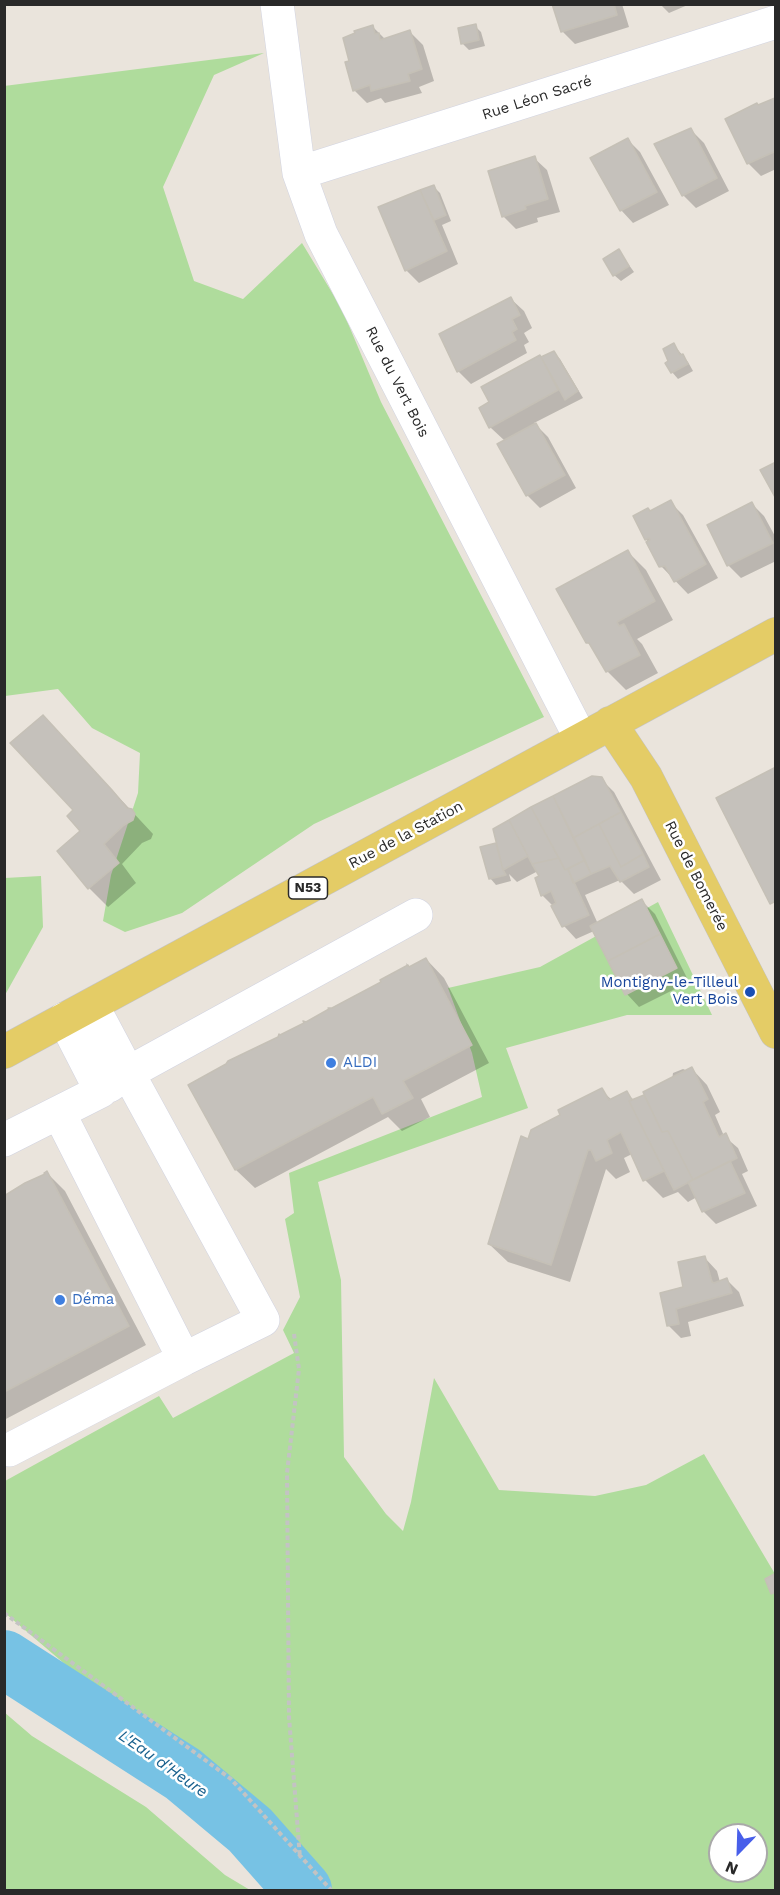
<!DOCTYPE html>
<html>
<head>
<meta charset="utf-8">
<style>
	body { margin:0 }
	#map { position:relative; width:780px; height:1895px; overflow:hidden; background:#eae4dc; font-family:"Work Sans",sans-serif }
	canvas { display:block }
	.frame { position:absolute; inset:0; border:6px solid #292929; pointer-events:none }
	.north { position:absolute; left:708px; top:1823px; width:60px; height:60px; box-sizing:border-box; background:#fff; border:2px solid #a9a9a9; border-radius:50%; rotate:203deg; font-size:16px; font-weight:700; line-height:24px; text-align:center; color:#292929 }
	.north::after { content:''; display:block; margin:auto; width:21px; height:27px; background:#485fea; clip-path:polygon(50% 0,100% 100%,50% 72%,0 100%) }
</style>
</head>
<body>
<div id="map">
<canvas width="780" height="1895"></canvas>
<div class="frame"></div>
<div class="north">N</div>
</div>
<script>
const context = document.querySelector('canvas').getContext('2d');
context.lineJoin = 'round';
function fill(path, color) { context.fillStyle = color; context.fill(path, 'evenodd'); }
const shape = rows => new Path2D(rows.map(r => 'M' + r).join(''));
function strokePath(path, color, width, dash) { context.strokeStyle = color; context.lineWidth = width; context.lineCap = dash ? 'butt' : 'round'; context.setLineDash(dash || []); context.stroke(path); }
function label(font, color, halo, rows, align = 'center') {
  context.font = font + ' "Work Sans",sans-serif'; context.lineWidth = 5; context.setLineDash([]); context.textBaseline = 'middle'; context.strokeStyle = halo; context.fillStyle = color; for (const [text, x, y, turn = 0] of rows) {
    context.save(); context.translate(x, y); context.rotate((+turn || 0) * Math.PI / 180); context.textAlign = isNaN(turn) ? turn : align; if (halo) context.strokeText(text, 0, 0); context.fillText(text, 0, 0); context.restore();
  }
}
fill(shape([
	[264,53,214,75,163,187,194,281,243,299,302,243,342,309,381,402,544,717,314,824,182,913,125,932,103,921,111,875,138,793,140,753,92,728,58,689,5,696,4,86],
	[41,876,43,927,5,995,5,878],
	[658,902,712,1015,627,1015,506,1048,528,1108,318,1182,341,1280,344,1457,386,1514,403,1531,411,1502,434,1378,499,1490,595,1496,646,1485,704,1454,775,1574,775,1890,320,1890,271,1840,5,1613,5,1481,159,1396,173,1418,294,1353,283,1330,300,1297,285,1219,294,1213,289,1173,482,1097,472,1053,448,988,540,967],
	[720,1835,756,1835,756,1871,720,1871],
	[4,1712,32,1736,146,1807,225,1875,250,1890,5,1890]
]), '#afdc9c');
fill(shape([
	[554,4,622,4,629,27,575,44,562,31],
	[660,4,690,4,669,13],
	[475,26,481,32,485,46,469,50,463,44],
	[373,27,386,40,410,32,423,45,434,81,419,87,422,93,385,103,381,98,367,103,354,90],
	[776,99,776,169,761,176,748,163,759,107],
	[691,130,704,143,729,191,696,208,683,195],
	[628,140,640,152,669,205,633,223,621,210],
	[534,158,547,170,560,212,537,218,538,222,516,229,503,216],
	[434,187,440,193,451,221,442,225,458,264,419,283,406,270,380,208],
	[619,251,634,272,621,281,614,275],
	[511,299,524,311,532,328,524,333,529,342,524,345,527,353,471,384,458,371],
	[674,345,688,362,693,371,678,379,672,372,670,361],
	[554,353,560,359,583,398,534,423,548,437,576,488,540,508,527,495,505,441,491,428,481,409,541,359],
	[670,502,683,515,718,578,688,594,661,566,646,539,651,512],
	[751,503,764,516,776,538,776,561,741,578,728,565,709,526],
	[628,552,646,570,673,620,637,639,642,644,658,673,626,690,607,671,595,650,587,642],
	[61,735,153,834,151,839,142,843,122,864,136,883,108,907,89,888,59,851,82,831,75,810],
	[601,779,614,792,661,880,634,894,620,880,585,895,598,924,642,901,655,914,689,982,639,1007,627,994,594,931,576,939,564,926,553,906,542,895,541,877,538,871,517,882,509,874,511,881,496,885,490,878,496,845,499,849],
	[426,959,444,978,489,1063,421,1099,430,1117,402,1131,388,1117,255,1188,236,1170,190,1085,408,969,406,963,411,968],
	[683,1069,688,1071,692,1069,707,1085,720,1112,715,1115,724,1136,738,1148,748,1171,742,1174,757,1206,716,1224,703,1211,697,1197,688,1202,678,1192,663,1198,645,1180,632,1154,624,1158,630,1172,616,1179,606,1169,570,1282,508,1262,489,1244,529,1141,601,1090,612,1100,626,1093,634,1100,672,1080,673,1073],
	[47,1173,65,1191,146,1345,4,1420,4,1198],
	[705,1258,717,1271,720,1282,726,1279,739,1292,744,1306,688,1322,691,1336,681,1338,668,1325,685,1288]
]), '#0003');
strokePath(shape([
	[4,1659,183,1774,250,1830,303,1890]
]), '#77c2e4', 58);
const building = shape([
	[552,4,614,4,617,15,561,32,552,4],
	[476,24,479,40,461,44,458,28,476,24],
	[373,25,375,34,379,33,380,40,410,30,422,69,408,74,410,81,371,91,370,85,353,91,345,62,349,61,343,38,355,33,354,31,373,25],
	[775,98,776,151,747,164,725,119,757,103,758,105,775,98],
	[691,128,717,178,682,196,654,144,691,128],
	[628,138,657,192,620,211,590,158,628,138],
	[535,156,548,199,525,206,526,209,502,217,488,171,535,156],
	[434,185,446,215,434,220,420,190,434,185],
	[420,190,447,251,405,271,378,207,420,190],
	[619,249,629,266,613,276,603,259,619,249],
	[511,297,520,315,512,319,517,329,512,332,516,340,457,372,439,334,511,297],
	[674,343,680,355,683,354,688,364,671,373,665,363,668,361,663,349,674,343],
	[554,351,578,391,565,400,541,357,554,351],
	[540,355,558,390,489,428,479,408,489,402,481,387,540,355],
	[536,423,565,475,526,496,497,444,536,423],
	[776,462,776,499,760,470,776,462],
	[671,500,706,564,674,582,665,566,659,567,646,542,650,540,649,538,645,540,633,516,648,508,650,511,671,500],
	[752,502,773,543,727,566,707,525,752,502],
	[628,550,655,601,617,622,619,626,624,624,640,655,606,672,589,643,586,643,556,589,628,550],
	[43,715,112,790,127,808,132,809,135,814,133,820,124,825,104,844,119,863,88,889,57,851,80,831,67,816,73,810,10,743,43,715],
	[776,767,776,901,770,904,716,798,776,767],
	[592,776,602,777,621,812,573,838,553,796,592,776],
	[553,796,585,860,565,870,531,807,553,796],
	[531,807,559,858,532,864,509,820,531,807],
	[621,812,643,854,621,867,599,824,621,812],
	[509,820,528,856,503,870,493,829,509,820],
	[599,824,621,867,643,854,649,867,620,882,610,866,591,874,573,838,599,824],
	[496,843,503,870,506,875,489,879,480,847,496,843],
	[559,858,565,870,568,869,589,915,562,927,551,906,556,903,551,891,541,896,535,878,539,876,532,864,559,858],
	[585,860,591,874,573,883,568,869,585,860],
	[642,899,660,934,608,961,590,926,642,899],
	[660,934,677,968,625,995,608,961,660,934],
	[426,958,472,1045,403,1081,413,1098,382,1114,373,1097,235,1170,188,1085,226,1064,228,1061,278,1037,279,1034,280,1035,304,1023,303,1021,306,1022,329,1009,328,1008,332,1008,381,982,380,980,408,965,409,967,426,958],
	[692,1067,708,1099,703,1102,719,1137,726,1133,737,1158,693,1180,668,1131,662,1132,643,1092,692,1067],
	[602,1088,609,1100,627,1091,632,1100,629,1101,664,1171,643,1181,621,1132,607,1140,612,1153,596,1161,591,1150,588,1150,551,1265,488,1244,521,1136,528,1139,531,1130,560,1115,558,1110,602,1088],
	[644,1095,662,1132,668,1131,693,1180,674,1190,629,1101,644,1095],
	[730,1161,745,1193,702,1212,688,1182,730,1161],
	[47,1171,129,1326,4,1392,4,1196,25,1183,45,1174,44,1173,47,1171],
	[705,1256,712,1282,714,1283,727,1278,732,1293,676,1309,679,1324,667,1326,660,1293,683,1287,678,1262,705,1256],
	[776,1573,776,1592,771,1594,765,1579,776,1573]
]);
fill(building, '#c5c1bb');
strokePath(building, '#c5c0b6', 1.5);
const minor = shape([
	[277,4,299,173,321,234,581,739],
	[299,173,776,22],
	[92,1005,128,1073,109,1086],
	[59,1113,184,1359,263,1320,128,1073,416,915],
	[4,1140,101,1091,64,1019],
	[9,1450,184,1359]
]);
const major = shape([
	[610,723,646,777,776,1032],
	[4,1052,776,634]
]);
strokePath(minor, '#d1d3e0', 34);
strokePath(major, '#c3c3c3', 34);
strokePath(shape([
	[294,1334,299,1369,287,1473,289,1717,300,1858],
	[4,1613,231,1779,331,1890]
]), '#c3c3c3', 4, [4.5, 3]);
strokePath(minor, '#fff', 33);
strokePath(major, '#e4cc66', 33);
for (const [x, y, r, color] of [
	[750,992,6,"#1a4fb4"],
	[331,1063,6,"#3f7fe0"],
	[60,1300,6,"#3f7fe0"]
]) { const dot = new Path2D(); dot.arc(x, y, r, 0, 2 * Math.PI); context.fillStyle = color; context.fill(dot); strokePath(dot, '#fff', 2); }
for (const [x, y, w] of [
	[308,888,39]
]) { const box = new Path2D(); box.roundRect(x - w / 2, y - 11, w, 22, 4.5); context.fillStyle = '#fff'; context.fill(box); strokePath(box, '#292929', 1.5); }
label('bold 14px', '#292929', null, [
	["N53",308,888]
]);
label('15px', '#292929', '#fff', [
	["Rue Léon Sacré",537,98,-18],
	["Rue du Vert Bois",397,382,63],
	["Rue de la Station",406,835,-28],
	["Rue de Bomerée",696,876,63]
]);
label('15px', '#164399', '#fff', [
	["Montigny-le-Tilleul",738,983],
	["Vert Bois",738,1000]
], 'right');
label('15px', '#366cbe', '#fff', [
	["ALDI",343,1063],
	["Déma",72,1300]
], 'left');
label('italic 16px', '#18608d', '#fff', [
	["L'Eau d'Heure",163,1764,35]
]);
</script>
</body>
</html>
